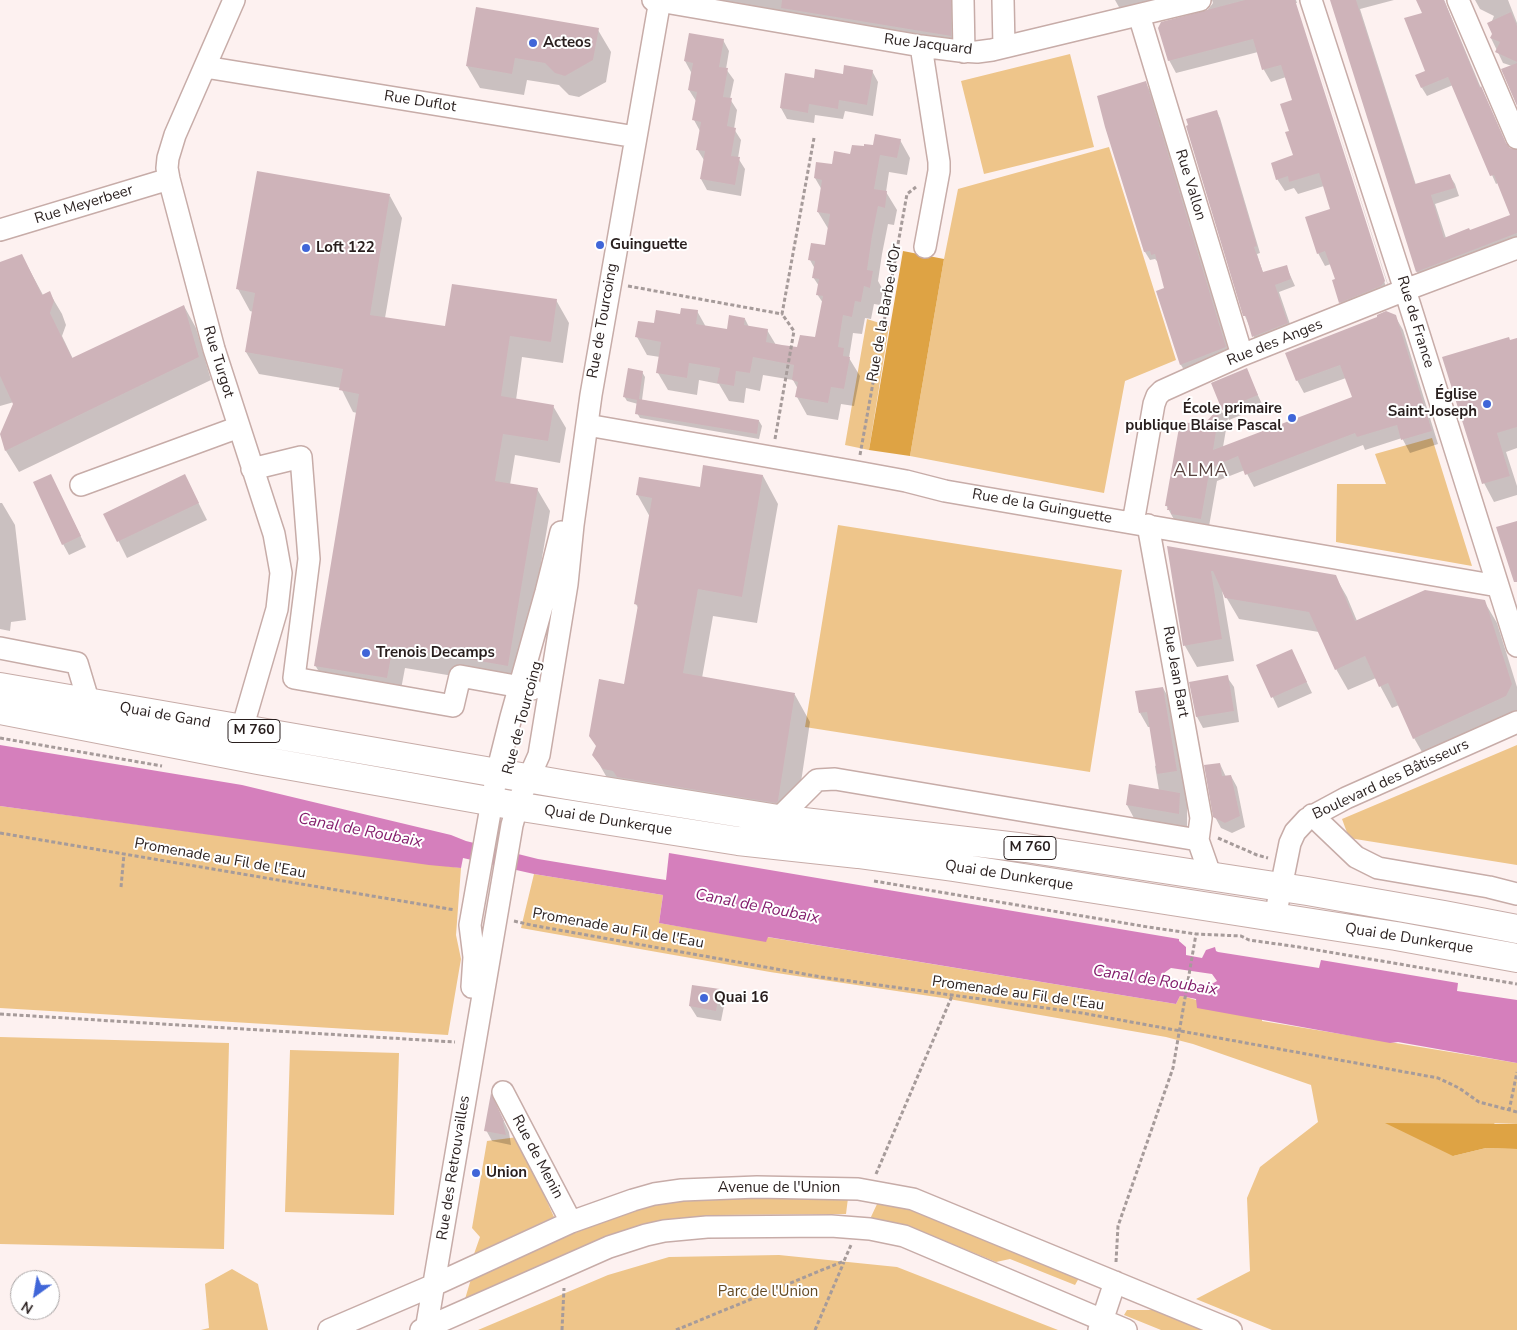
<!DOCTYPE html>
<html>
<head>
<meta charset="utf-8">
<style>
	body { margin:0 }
	#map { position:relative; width:1517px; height:1330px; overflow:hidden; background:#fdf1f0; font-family:"Nunito Sans",sans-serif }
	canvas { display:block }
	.north { position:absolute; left:10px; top:1270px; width:50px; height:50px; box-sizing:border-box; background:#fff; border:1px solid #a9a5a5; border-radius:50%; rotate:212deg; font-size:14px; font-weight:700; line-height:20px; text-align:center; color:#291f1e }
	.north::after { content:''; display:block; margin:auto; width:18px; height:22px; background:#4066d8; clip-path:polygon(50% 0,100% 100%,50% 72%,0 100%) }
</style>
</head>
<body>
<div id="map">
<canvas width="1517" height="1330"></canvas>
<div class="north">N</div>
</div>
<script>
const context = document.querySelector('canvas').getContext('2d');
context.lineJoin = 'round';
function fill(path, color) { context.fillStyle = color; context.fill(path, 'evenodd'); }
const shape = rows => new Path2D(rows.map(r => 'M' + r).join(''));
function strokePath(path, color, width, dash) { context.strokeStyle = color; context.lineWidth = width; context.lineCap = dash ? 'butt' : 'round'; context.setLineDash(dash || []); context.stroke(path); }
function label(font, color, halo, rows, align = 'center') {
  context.font = font + ' "Nunito Sans",sans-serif'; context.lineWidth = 4; context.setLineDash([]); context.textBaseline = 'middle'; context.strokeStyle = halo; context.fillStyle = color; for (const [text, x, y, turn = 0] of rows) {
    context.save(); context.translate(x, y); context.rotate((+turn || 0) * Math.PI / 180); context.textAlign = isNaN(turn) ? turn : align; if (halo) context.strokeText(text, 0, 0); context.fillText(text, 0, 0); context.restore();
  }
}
fill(shape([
	[1070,54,1094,147,984,174,961,81],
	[1109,147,1176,360,1125,381,1104,493,910,456,944,259,958,189],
	[867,319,889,326,869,450,845,445],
	[1432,438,1472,566,1336,542,1337,484,1386,484,1375,454],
	[838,525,1122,570,1090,772,805,727],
	[1517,745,1517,865,1349,838,1342,819],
	[0,806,461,868,456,935,461,959,448,1035,0,1008],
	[534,874,663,895,659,923,766,941,767,937,1176,1004,1180,996,1186,997,1262,1019,1262,1021,1517,1063,1517,1124,1495,1123,1453,1156,1486,1148,1517,1149,1517,1330,1272,1330,1196,1299,1250,1271,1247,1198,1260,1167,1318,1122,1311,1085,1193,1044,1166,1037,943,998,770,972,521,928],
	[0,1037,229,1043,224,1249,0,1244],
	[290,1050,399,1053,394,1215,285,1212],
	[518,1137,554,1217,474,1254,480,1237,472,1228,487,1141],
	[742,1197,848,1198,846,1214,717,1215,642,1227,465,1299,471,1279,615,1215,673,1200],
	[878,1202,919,1211,1079,1278,1075,1285,1010,1259,996,1262,913,1228,870,1219],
	[779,1255,897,1267,1058,1330,478,1330,608,1275,669,1257],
	[232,1269,258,1284,268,1330,201,1330,209,1328,205,1284],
	[1127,1310,1156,1310,1205,1330,1161,1330,1124,1315]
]), '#eec58a');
fill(shape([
	[903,251,944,259,910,456,869,450],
	[1385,1123,1517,1124,1517,1149,1486,1148,1453,1156]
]), '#dea344');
fill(shape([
	[0,745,242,785,451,835,466,841,538,859,653,878,666,880,669,853,1179,939,1179,941,1186,947,1186,955,1202,958,1206,950,1215,947,1216,951,1218,952,1319,968,1321,960,1458,983,1457,991,1517,1000,1517,1063,1398,1042,1390,1043,1197,1008,1196,999,1186,997,1180,996,1176,1004,768,937,766,942,659,923,663,895,534,874,463,858,461,868,429,865,0,806],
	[1171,968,1212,974,1217,981,1210,985,1169,978,1164,973]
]), '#d57fbc');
fill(shape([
	[685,0,963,0,961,53],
	[1115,0,1188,0,1124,16],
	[1194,0,1296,0,1297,3,1295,3,1386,287,1388,286,1298,4,1391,294,1348,315,1340,302,1336,280,1331,264,1325,266,1318,253,1332,210,1324,186,1298,194,1294,188,1285,191,1277,179,1295,156,1290,131,1294,101,1286,77,1271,82,1264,70,1258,52,1176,73,1169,60,1213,3,1212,0,1195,2],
	[1331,0,1394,0,1360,9,1416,185,1450,176,1455,184,1459,196,1435,204,1446,238,1470,231,1512,215,1498,183,1496,184,1492,175,1453,85,1427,96,1422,88,1426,71,1424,14,1418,0,1444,0,1517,174,1517,243,1422,280,1417,272],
	[1475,0,1508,0,1517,23,1517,103,1512,66,1503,63,1491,38,1493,34,1490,26,1494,16,1480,9],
	[598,30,611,52,606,82,579,97,569,95,559,85,527,80,524,95,480,88,467,66],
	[723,40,729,51,726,69,734,80,730,99,737,110,734,129,741,140,738,158,745,169,741,196,707,190,701,179,704,160,697,149,700,131,694,120,696,101,689,90,691,72,685,61],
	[872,71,878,82,873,116,845,111,843,119,815,115,814,123,787,119,781,108,815,79],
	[1145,82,1150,91,1230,355,1186,373,1181,365,1157,292,1166,289,1158,262,1155,259,1150,260,1145,252,1106,127],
	[1216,111,1220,118,1260,253,1257,254,1263,273,1286,266,1295,286,1279,292,1292,330,1257,344,1245,316],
	[900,140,910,158,907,175,889,172,886,192,897,210,894,225,888,224,882,254,878,281,883,290,880,305,874,304,871,319,865,318,862,334,853,333,849,358,860,376,854,406,841,404,838,420,807,415,797,397,798,389,793,380,763,375,760,391,746,388,744,403,729,401,719,384,699,380,697,395,668,390,658,373,660,357,647,355,637,337,655,325,681,315,697,311,706,327,728,330,745,319,749,327,767,330,776,345,798,349,816,339,823,303,817,294,819,286,813,277,815,269,810,260,826,247,829,230,818,212,822,190,815,178,851,155,874,146],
	[390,196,402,218,385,318,446,327,556,300,569,323,563,363,522,357,516,400,553,406,566,428,560,463,515,455,510,485,537,489,550,511,520,687,405,668,399,700,328,687,315,665,357,413,353,412,341,388,259,374,246,352,253,312,250,311,238,289],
	[22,256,43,295,49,292,62,314,66,325,62,336,73,359,184,306,196,328,211,380,19,472,6,451,1,434,15,404,14,402,0,406,0,263],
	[1395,316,1403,330,1438,444,1410,453,1402,438,1365,450,1363,445,1254,487,1245,470,1217,481,1208,532,1176,523,1166,505,1205,424,1220,409,1224,415,1225,414,1212,383,1246,370,1263,406,1229,420,1228,418,1223,447,1354,397,1346,378,1304,393,1297,380],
	[1517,339,1517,448,1506,452,1517,486,1517,495,1494,502,1484,483,1510,341],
	[642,372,645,377,642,400,759,421,762,426,759,439,640,418,637,413,638,404,627,401,624,396],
	[185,476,207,520,127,558,105,514],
	[763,476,778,504,757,623,713,616,702,678,795,695,810,722,794,829,610,783,594,755,625,685,638,608,636,604,650,517,637,494,701,489],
	[56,486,86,547,69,555,63,544],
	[0,503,2,503,15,525,26,620,11,622,10,631,0,629],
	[1168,548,1335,576,1347,597,1357,621,1484,601,1497,623,1517,687,1517,718,1426,759,1414,738,1399,705,1392,708,1376,678,1348,690,1336,669,1319,632,1239,619,1222,590,1234,661,1197,667,1185,646],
	[1297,662,1312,693,1278,708,1258,666],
	[1227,677,1234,687,1239,722,1203,728,1197,717,1191,683],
	[1163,688,1171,702,1187,802,1187,828,1135,820,1127,805,1159,790,1155,766,1157,765,1151,727,1148,727,1140,713],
	[1220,764,1226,777,1231,776,1237,787,1245,827,1232,833,1221,828,1215,817],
	[719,990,725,1001,721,1021,697,1017,690,1006],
	[496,1105,509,1132,511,1145,492,1141,486,1130]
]), '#0003');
fill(shape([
	[782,0,951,0,951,36,781,8],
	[1245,0,1295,0,1385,281,1381,286,1339,303,1332,280,1335,279,1325,251,1317,254,1305,217,1330,209,1319,173,1289,182,1288,176,1276,180,1271,163,1293,155,1285,132,1289,131,1280,104,1292,100,1281,65,1262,70,1253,39,1168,61,1158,28,1161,22],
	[1330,0,1356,0,1415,184,1450,174,1455,188,1431,195,1444,238,1469,228,1470,230,1510,215,1494,175,1490,176,1448,77,1421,88,1415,75,1425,71,1404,18,1422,13,1416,0,1444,0,1480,88,1481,86,1506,143,1510,148,1517,150,1517,233,1416,272],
	[476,7,599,28,593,60,565,76,555,73,545,63,515,58,512,74,466,66],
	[1511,12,1517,26,1517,62,1495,52,1500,42,1490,38,1492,34,1487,23],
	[689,33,724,39,719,67,728,68,723,97,732,98,727,126,736,128,731,156,740,157,735,185,700,179,705,151,696,150,701,122,692,120,697,92,688,90,693,63,684,61],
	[1517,63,1517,106,1501,69],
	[844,65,873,70,867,105,839,100,838,109,809,104,808,113,780,108,785,73,814,78,815,69,843,74],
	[1146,81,1226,347,1180,365,1156,291,1164,288,1155,254,1151,255,1150,251,1144,252,1105,127,1097,96],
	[1217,110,1257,246,1254,247,1263,272,1287,265,1291,279,1275,285,1288,323,1252,337,1246,316,1243,316,1186,126,1188,125,1186,119],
	[875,134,901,139,897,158,880,155,874,189,887,191,885,208,878,206,872,236,867,270,873,271,870,288,864,286,861,302,855,301,852,317,843,315,838,347,844,348,843,356,850,357,844,389,831,387,828,403,795,397,798,382,792,380,794,365,753,357,750,373,736,371,734,386,717,383,720,368,689,363,687,378,656,373,661,342,635,337,638,321,654,323,656,310,680,314,681,308,698,310,696,324,727,329,729,315,745,318,744,325,768,329,766,342,782,345,797,347,800,335,815,337,823,296,816,295,819,279,812,278,815,261,808,260,811,243,825,245,830,214,817,212,822,180,814,178,816,162,832,164,834,151,850,154,852,145,864,146,864,144,873,145],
	[257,171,390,194,370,315,445,326,452,284,557,299,551,342,510,336,501,396,554,405,548,441,503,434,495,481,538,488,508,666,393,646,387,678,314,666,359,394,339,390,343,369,245,352,255,293,236,289],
	[22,254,42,295,50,291,54,301,50,313,72,358,184,305,199,357,5,451,0,434,13,404,0,376,0,262],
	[1386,311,1396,315,1432,431,1401,440,1397,425,1357,437,1355,433,1245,475,1238,456,1210,468,1201,519,1171,514,1171,510,1167,510,1168,506,1165,506,1180,422,1189,423,1195,420,1205,423,1220,407,1213,450,1352,397,1340,365,1296,381,1285,353,1377,317,1377,315],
	[1509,337,1510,340,1517,338,1517,427,1497,433,1510,476,1482,484,1442,357],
	[628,368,643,371,639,399,759,420,757,434,635,414,637,400,623,397],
	[1247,368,1258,395,1222,410,1211,383],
	[703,465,763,475,742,597,698,589,683,673,795,693,778,801,776,803,617,777,613,771,603,769,592,755,596,746,589,736,599,679,624,684,638,605,634,604,652,498,636,495,639,477,700,487],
	[51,474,81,536,62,545,33,482],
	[185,474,199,503,117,542,103,514],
	[1517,521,1517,582,1514,582,1496,527],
	[1167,546,1336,575,1355,621,1425,590,1485,600,1512,684,1506,696,1413,739,1388,683,1379,687,1365,656,1335,670,1309,612,1225,598,1213,571,1211,571,1222,639,1183,646],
	[1292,649,1307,682,1271,698,1256,665],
	[1228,675,1234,711,1196,717,1189,682],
	[1163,687,1177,771,1157,774,1147,712,1139,713,1135,691],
	[1220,763,1222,776,1231,775,1240,816,1225,823,1213,817,1204,765],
	[1129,784,1180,793,1179,814,1126,805],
	[692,985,720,989,716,1011,689,1006],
	[491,1093,504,1121,503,1122,506,1135,484,1131]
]), '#ceb3b9');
const minor = shape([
	[234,0,175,135,168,158,167,168,169,179,214,349,274,534,281,573,277,609,242,729],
	[653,0,921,46,960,51,977,52,992,50,1200,0],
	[963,0,964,52],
	[1003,0,1004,47],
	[1311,0,1405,290,1517,646],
	[1458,0,1517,138],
	[1139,15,1242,355],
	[921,46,939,162,939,171,925,247],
	[205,67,636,137],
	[0,230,169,179],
	[587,425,857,472,906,481,945,491,1498,586],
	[252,469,301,457,309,559,294,678,453,706,460,676,532,689],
	[81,485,239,427],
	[1133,523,1154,404,1157,396,1162,391,1242,355,1405,290,1517,248],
	[1148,525,1201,818,1198,840],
	[0,648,77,663,89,703],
	[1312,815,1356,857,1378,868,1489,887,1517,894],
	[778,819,817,780,835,779,1198,840,1211,877],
	[1275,917,1290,843,1295,832,1307,819,1346,798,1517,722],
	[472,987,474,957,470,925,497,773,511,717,546,592,561,532],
	[503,1092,571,1222],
	[329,1330,434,1285,571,1222,633,1200,654,1194,682,1190,757,1187,858,1189,913,1199,1231,1330],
	[421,1330,609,1247,646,1235,664,1231,707,1227,831,1226,870,1229,904,1236,1126,1330],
	[426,1330,512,825,519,800,539,755,567,584,573,525,591,395,660,0],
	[1099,1330,1115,1282]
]);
const major = shape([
	[0,687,567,785,778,819,1026,848,1307,891,1444,915,1517,929],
	[0,710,258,760,528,808,738,841,858,854,953,867,1396,936,1517,958]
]);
strokePath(minor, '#c7aca8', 24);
strokePath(major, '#c7aca8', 30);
strokePath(shape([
	[628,286,782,314,814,138],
	[775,439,794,331,782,314],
	[860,455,907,194,916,187],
	[0,738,162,766],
	[0,833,455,910],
	[1218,838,1257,855,1268,858],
	[874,881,1148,927,1196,934,1241,936,1249,940,1299,947,1517,984],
	[121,887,124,854],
	[514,921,531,925,821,977,1082,1013,1438,1078,1459,1088,1479,1102,1517,1112],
	[0,1014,455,1042],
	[1509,1111,1517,1072],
	[876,1174,952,996],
	[1116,1262,1118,1226,1173,1068,1196,934],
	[562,1330,564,1288],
	[676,1330,844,1261,851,1245],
	[815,1330,844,1262]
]), '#a69b9a', 3, [4, 2.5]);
strokePath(minor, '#fff', 21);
strokePath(major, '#fff', 28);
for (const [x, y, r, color] of [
	[533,43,5,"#4066d8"],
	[600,245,5,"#4066d8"],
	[306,248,5,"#4066d8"],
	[1487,404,5,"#4066d8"],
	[1292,418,5,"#4066d8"],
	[366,653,5,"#4066d8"],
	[704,998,5,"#4066d8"],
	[476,1173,5,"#4066d8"]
]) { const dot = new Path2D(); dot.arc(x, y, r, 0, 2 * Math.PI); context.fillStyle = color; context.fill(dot); strokePath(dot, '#fff', 2); }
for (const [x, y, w] of [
	[254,731,52],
	[1030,848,52]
]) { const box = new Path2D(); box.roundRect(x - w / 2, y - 11.5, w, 23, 4); context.fillStyle = '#fff'; context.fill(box); strokePath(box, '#291f1e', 1); }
label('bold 14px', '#291f1e', null, [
	["M 760",254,731],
	["M 760",1030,848]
]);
label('bold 15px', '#291f1e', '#fff', [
	["Acteos",543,43],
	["Guinguette",610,245],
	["Loft 122",316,248],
	["Église",1477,395,"right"],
	["Saint-Joseph",1477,412,"right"],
	["École primaire",1282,409,"right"],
	["publique Blaise Pascal",1282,426,"right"],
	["Trenois Decamps",376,653],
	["Quai 16",714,998],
	["Union",486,1173]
], 'left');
label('15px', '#291f1e', '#fff', [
	["Rue Jacquard",928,45,7],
	["Rue Duflot",420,102,9],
	["Rue Vallon",1190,185,73],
	["Rue Meyerbeer",84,205,-17],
	["Rue de la Barbe d'Or",885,313,-80],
	["Rue de Tourcoing",603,321,-80],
	["Rue de France",1415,322,73],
	["Rue des Anges",1275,343,-22],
	["Rue Turgot",218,362,73],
	["Rue de la Guinguette",1042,507,10],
	["Rue Jean Bart",1175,672,80],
	["Quai de Gand",165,716,10],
	["Rue de Tourcoing",523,718,-75],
	["Boulevard des Bâtisseurs",1391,780,-25],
	["Quai de Dunkerque",608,821,9],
	["Promenade au Fil de l'Eau",220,859,10],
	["Quai de Dunkerque",1009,876,9],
	["Promenade au Fil de l'Eau",618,929,10],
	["Quai de Dunkerque",1409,939,9],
	["Promenade au Fil de l'Eau",1018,994,8],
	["Rue de Menin",537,1157,62],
	["Rue des Retrouvailles",454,1168,-81],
	["Avenue de l'Union",779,1188]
]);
label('15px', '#644a24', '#fff', [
	["Parc de l'Union",768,1292]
]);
label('italic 16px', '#841e6d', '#fff', [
	["Canal de Roubaix",360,831,11],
	["Canal de Roubaix",757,907,11],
	["Canal de Roubaix",1155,981,9]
]);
context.letterSpacing = '1px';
label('18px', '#58423f', '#fff', [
	["ALMA",1201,472]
]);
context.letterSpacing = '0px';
</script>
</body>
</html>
